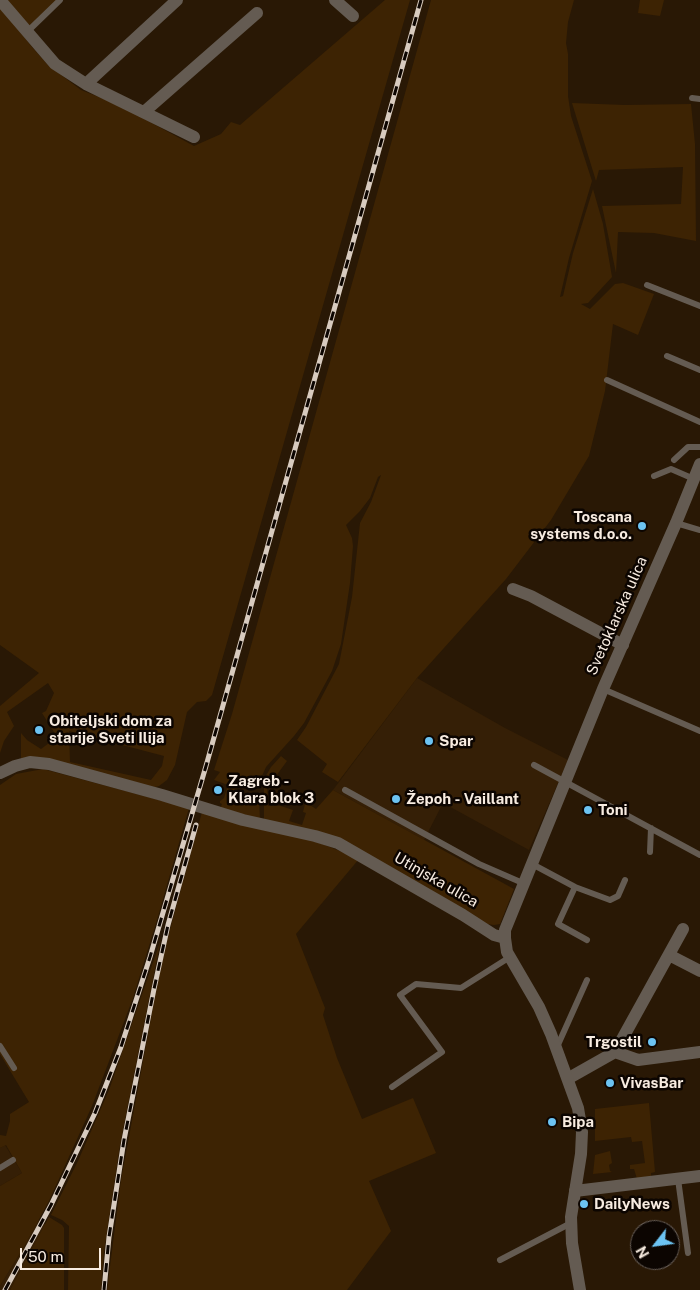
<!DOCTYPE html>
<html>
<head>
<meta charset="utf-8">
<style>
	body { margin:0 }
	#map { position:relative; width:700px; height:1290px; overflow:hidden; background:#291805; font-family:"Public Sans",sans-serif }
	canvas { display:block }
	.north { position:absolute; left:630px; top:1220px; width:50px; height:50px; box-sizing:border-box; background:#0c0501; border:1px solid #6a615b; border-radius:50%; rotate:240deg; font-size:14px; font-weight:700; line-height:20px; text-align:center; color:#f8ece1 }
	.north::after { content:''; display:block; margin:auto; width:18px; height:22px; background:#6cc3f2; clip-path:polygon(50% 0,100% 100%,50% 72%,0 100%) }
	.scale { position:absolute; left:20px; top:1248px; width:81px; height:22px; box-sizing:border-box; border:2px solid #f8ece1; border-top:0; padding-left:6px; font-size:15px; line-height:18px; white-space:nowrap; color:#f8ece1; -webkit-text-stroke:4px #0c0501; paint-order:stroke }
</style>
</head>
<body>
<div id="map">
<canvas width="700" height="1290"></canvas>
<div class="north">N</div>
<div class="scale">50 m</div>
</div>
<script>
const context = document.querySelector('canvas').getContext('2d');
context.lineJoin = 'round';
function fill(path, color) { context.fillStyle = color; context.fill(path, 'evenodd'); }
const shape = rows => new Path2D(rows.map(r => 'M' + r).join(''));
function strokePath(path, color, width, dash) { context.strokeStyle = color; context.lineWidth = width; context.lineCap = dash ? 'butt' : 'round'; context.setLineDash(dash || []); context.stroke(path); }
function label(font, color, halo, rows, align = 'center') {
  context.font = font + ' "Public Sans",sans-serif'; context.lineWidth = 5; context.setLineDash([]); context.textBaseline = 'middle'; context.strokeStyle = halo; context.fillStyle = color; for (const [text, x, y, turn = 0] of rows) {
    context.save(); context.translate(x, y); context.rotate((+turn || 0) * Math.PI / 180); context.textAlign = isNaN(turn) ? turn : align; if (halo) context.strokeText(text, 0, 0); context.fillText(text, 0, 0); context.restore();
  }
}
fill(shape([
	[417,678,505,728,568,760,529,850,443,803,424,840,333,790],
	[5,1145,22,1173,0,1186,0,1148],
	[38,1220,46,1225,10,1290,0,1290,0,1286,25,1245]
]), '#351f06');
fill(shape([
	[5,0,57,0,28,28],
	[385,0,410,0,212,695,206,701,197,702,187,712,175,765,167,780,159,786,155,787,21,759,21,733,27,740,41,749,57,737,42,713,46,711,54,693,48,683,7,712,14,726,4,741,0,753,0,706,39,673,0,645,0,6,32,47,48,65,81,90,117,104,194,146,221,134,231,122,240,125],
	[69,731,164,756,162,766,151,780,70,762],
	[431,0,574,0,568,22,566,43,568,54,568,96,571,116,592,181,569,258,560,297,563,296,573,253,593,189,603,224,612,277,588,303,581,304,590,309,615,284,623,283,654,294,638,335,613,324,605,391,589,456,551,520,506,579,417,678,338,782,322,772,327,764,297,740,306,727,339,664,352,597,360,523,371,502,381,475,378,477,370,498,360,511,346,525,352,538,353,546,350,583,341,644,332,671,304,723,294,736,266,767,258,785,234,779,232,785,238,787,237,791,259,797,260,820,220,809,222,804,220,803,220,801,224,798,228,785,214,780,220,772,214,770,232,714],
	[640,0,664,0,660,16,638,13],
	[572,103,625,105,691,104,695,144,696,241,654,233,618,232,616,273,602,206,681,204,683,167,599,170,596,181],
	[281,756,287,761,276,776,282,779,280,783,267,783,268,806,281,806,293,810,289,821,302,825,306,813,303,812,305,804,307,803,316,809,333,790,514,889,500,924,494,925,487,924,388,866,264,821,264,779,271,767],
	[43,769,189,808,157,920,133,998,92,1106,49,1201,25,1245,0,1286,0,1186,22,1173,6,1145,0,1148,0,1135,6,1136,10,1121,10,1114,29,1102,0,1054,0,785,16,774],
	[202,812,305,838,330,847,359,859,296,934,325,1008,323,1015,337,1058,362,1119,413,1098,436,1153,369,1181,391,1231,347,1290,107,1290,121,1180,156,991,166,944],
	[161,939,120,1145,104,1252,101,1290,68,1290,69,1226,62,1220,51,1215,78,1161,109,1090],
	[649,1103,655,1172,651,1173,651,1177,637,1179,634,1169,630,1169,630,1165,645,1163,642,1141,632,1142,631,1137,595,1141,595,1109],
	[610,1151,612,1163,609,1165,610,1171,612,1172,593,1174,595,1155],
	[49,1217,62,1225,64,1228,64,1290,10,1290]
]), '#3d2303');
strokePath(shape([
	[27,32,60,0],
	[692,98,700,99],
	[647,285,700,306],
	[667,356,700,370],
	[607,380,700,422],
	[674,460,688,447,700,447],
	[654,476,671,469,694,479],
	[676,523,700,530],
	[603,689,700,731],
	[534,765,700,855],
	[345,790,479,864,525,884],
	[650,852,651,828],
	[532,864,575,887,558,924,587,940],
	[575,887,610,900,618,896,625,880],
	[0,1046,14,1068],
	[557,1047,587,980],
	[392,1087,442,1052,400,995,416,984,461,988,510,957],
	[0,1168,13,1160],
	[678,1179,688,1253],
	[500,1260,571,1223]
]), '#645b52', 6);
strokePath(shape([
	[0,0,55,64,86,84,177,0],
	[335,0,353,16],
	[86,84,194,137],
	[144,112,257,13],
	[513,589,531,596,623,645],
	[669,955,700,971],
	[615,1052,683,929],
	[569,1078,615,1052,638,1060,700,1052],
	[575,1191,700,1176]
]), '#645b52', 12);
strokePath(shape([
	[0,773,15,766,30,762,49,764,162,795,243,820,315,836,338,843,463,915,494,935,505,938],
	[580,1290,572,1243,571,1217,581,1154,582,1132,578,1108,551,1034,539,1007,507,952,505,938,505,930,603,689,676,523,700,464]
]), '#645b52', 12);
const rail = shape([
	[5,1290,51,1205,95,1113,121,1047,150,957,206,766,421,0],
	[104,1290,109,1237,124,1140,154,989,168,925,196,825]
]);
strokePath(rail, '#d8cbbf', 5);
strokePath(rail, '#0c0501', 3, [9]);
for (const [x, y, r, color] of [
	[642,526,5,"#6cc3f2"],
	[39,730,5,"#6cc3f2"],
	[429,741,5,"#6cc3f2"],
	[218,790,5,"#6cc3f2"],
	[396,799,5,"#6cc3f2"],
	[588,810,5,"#6cc3f2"],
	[652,1042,5,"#6cc3f2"],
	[610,1083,5,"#6cc3f2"],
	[552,1122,5,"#6cc3f2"],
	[584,1204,5,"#6cc3f2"]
]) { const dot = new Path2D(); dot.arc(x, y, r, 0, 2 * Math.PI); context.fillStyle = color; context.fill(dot); strokePath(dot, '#0c0501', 2); }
label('bold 15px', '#f8ece1', '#0c0501', [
	["Toscana",632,517,"right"],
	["systems d.o.o.",632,534,"right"],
	["Obiteljski dom za",49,721],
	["starije Sveti Ilija",49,738],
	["Spar",439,741],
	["Zagreb -",228,781],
	["Klara blok 3",228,798],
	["Žepoh - Vaillant",406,799],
	["Toni",598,810],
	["Trgostil",642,1042,"right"],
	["VivasBar",620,1083],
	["Bipa",562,1122],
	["DailyNews",594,1204]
], 'left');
label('15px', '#f8ece1', '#0c0501', [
	["Svetoklarska ulica",617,616,-66],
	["Utinjska ulica",436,880,30]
]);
</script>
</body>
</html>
